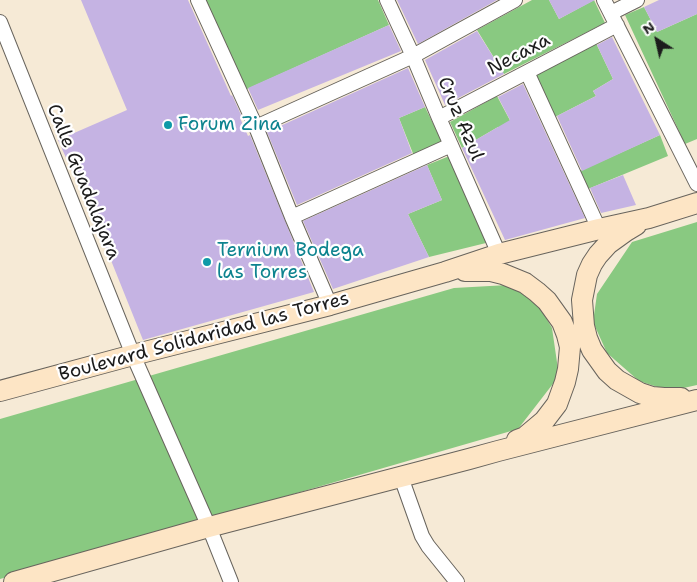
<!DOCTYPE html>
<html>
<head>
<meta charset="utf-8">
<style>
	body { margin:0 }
	#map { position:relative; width:697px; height:582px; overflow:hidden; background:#f6ead6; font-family:"Shantell Sans",sans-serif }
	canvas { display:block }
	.north { position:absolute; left:632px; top:15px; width:50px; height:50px; -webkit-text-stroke:4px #fff; paint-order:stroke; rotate:325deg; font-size:14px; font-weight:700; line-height:20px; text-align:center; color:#1c1c1c }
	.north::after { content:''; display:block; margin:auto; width:18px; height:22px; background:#1c1c1c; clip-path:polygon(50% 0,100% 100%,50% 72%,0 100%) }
</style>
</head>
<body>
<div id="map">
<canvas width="697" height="582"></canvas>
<div class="north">N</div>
</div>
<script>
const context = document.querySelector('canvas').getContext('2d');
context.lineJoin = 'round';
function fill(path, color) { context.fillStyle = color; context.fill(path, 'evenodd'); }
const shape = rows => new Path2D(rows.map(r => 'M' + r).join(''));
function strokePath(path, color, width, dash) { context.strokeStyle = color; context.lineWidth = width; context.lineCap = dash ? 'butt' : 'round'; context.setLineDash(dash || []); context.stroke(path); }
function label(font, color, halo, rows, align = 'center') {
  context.font = font + ' "Shantell Sans",sans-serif'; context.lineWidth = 4.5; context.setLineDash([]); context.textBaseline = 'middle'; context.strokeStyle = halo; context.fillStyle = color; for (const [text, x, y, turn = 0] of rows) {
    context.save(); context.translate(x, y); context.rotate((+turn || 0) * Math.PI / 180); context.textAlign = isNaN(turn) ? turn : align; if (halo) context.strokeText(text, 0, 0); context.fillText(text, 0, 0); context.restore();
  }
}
fill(shape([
	[205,0,378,0,389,25,245,90],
	[532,0,549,0,559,19,594,0,605,23,504,74,477,30],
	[644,7,657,32,697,14,697,139,685,144,625,15],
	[595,41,613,79,593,91,596,96,555,117,533,72],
	[497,96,514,128,498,127,462,148,450,122],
	[425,107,443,144,414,156,399,118],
	[660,135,668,156,588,189,580,171],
	[452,155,486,243,429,257,408,214,442,200,427,165],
	[697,222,697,385,670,391,639,381,607,353,593,322,597,294,632,242],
	[526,284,552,328,559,376,518,429,0,579,0,419,454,288]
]), '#89c981');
fill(shape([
	[81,0,188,0,231,96,232,95,242,117,240,118,248,136,250,135,314,292,143,340,100,233,58,140,127,110],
	[397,0,497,0,418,44],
	[549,0,595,0,559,19],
	[659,0,697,0,697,14,657,32,644,7],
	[389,25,401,51,258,110,248,88],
	[477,31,504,74,445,105,425,60],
	[612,37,660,135,582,171,557,116,596,96,593,91,613,79,597,45],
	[408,68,425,107,399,118,412,153,297,205,267,132],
	[523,84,585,218,505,240,462,148,510,120,498,97],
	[427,165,442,200,408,214,429,257,333,289,303,221],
	[623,175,636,205,601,213,590,188]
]), '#c5b3e3');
const minor = shape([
	[198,0,256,127,292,217,330,305],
	[387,0,413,56,439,118,499,254],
	[604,0,697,184],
	[611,13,637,0],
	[0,22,133,355,209,527,231,582],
	[527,72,599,229],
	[439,118,617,25],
	[256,127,413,56,515,0],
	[292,217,451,145],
	[401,477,422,536,428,546,457,582]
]);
const secondary = shape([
	[636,225,626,231,608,244,598,255,592,264,587,275,582,300,584,326,587,338,592,350,607,371,617,380,640,393,652,397,664,398,681,398],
	[465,271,491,271,503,274,525,283,537,292,547,301,562,322,567,335,570,347,568,369,565,382,557,404,544,421,525,437,517,440],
	[0,391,133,355,330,305,445,272,499,254,599,229,649,218,697,203],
	[14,582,209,527,469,459,498,451,697,400]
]);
strokePath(minor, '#68645d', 16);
strokePath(secondary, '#68645d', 22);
strokePath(minor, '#fff', 14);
strokePath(secondary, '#fde5c5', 20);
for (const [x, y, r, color] of [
	[168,125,5,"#0f9aa8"],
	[207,262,5,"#0f9aa8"]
]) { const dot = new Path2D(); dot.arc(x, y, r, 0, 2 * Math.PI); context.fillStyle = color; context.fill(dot); strokePath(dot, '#fff', 2); }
label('19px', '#1c1c1c', '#fff', [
	["Necaxa",519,55,-28],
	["Cruz Azul",460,119,67],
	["Calle Guadalajara",83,182,68],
	["Boulevard Solidaridad las Torres",204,337,-15]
]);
label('19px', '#0d838f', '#fff', [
	["Forum Zina",178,125],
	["Ternium Bodega",217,251],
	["las Torres",217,273]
], 'left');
</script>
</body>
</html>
